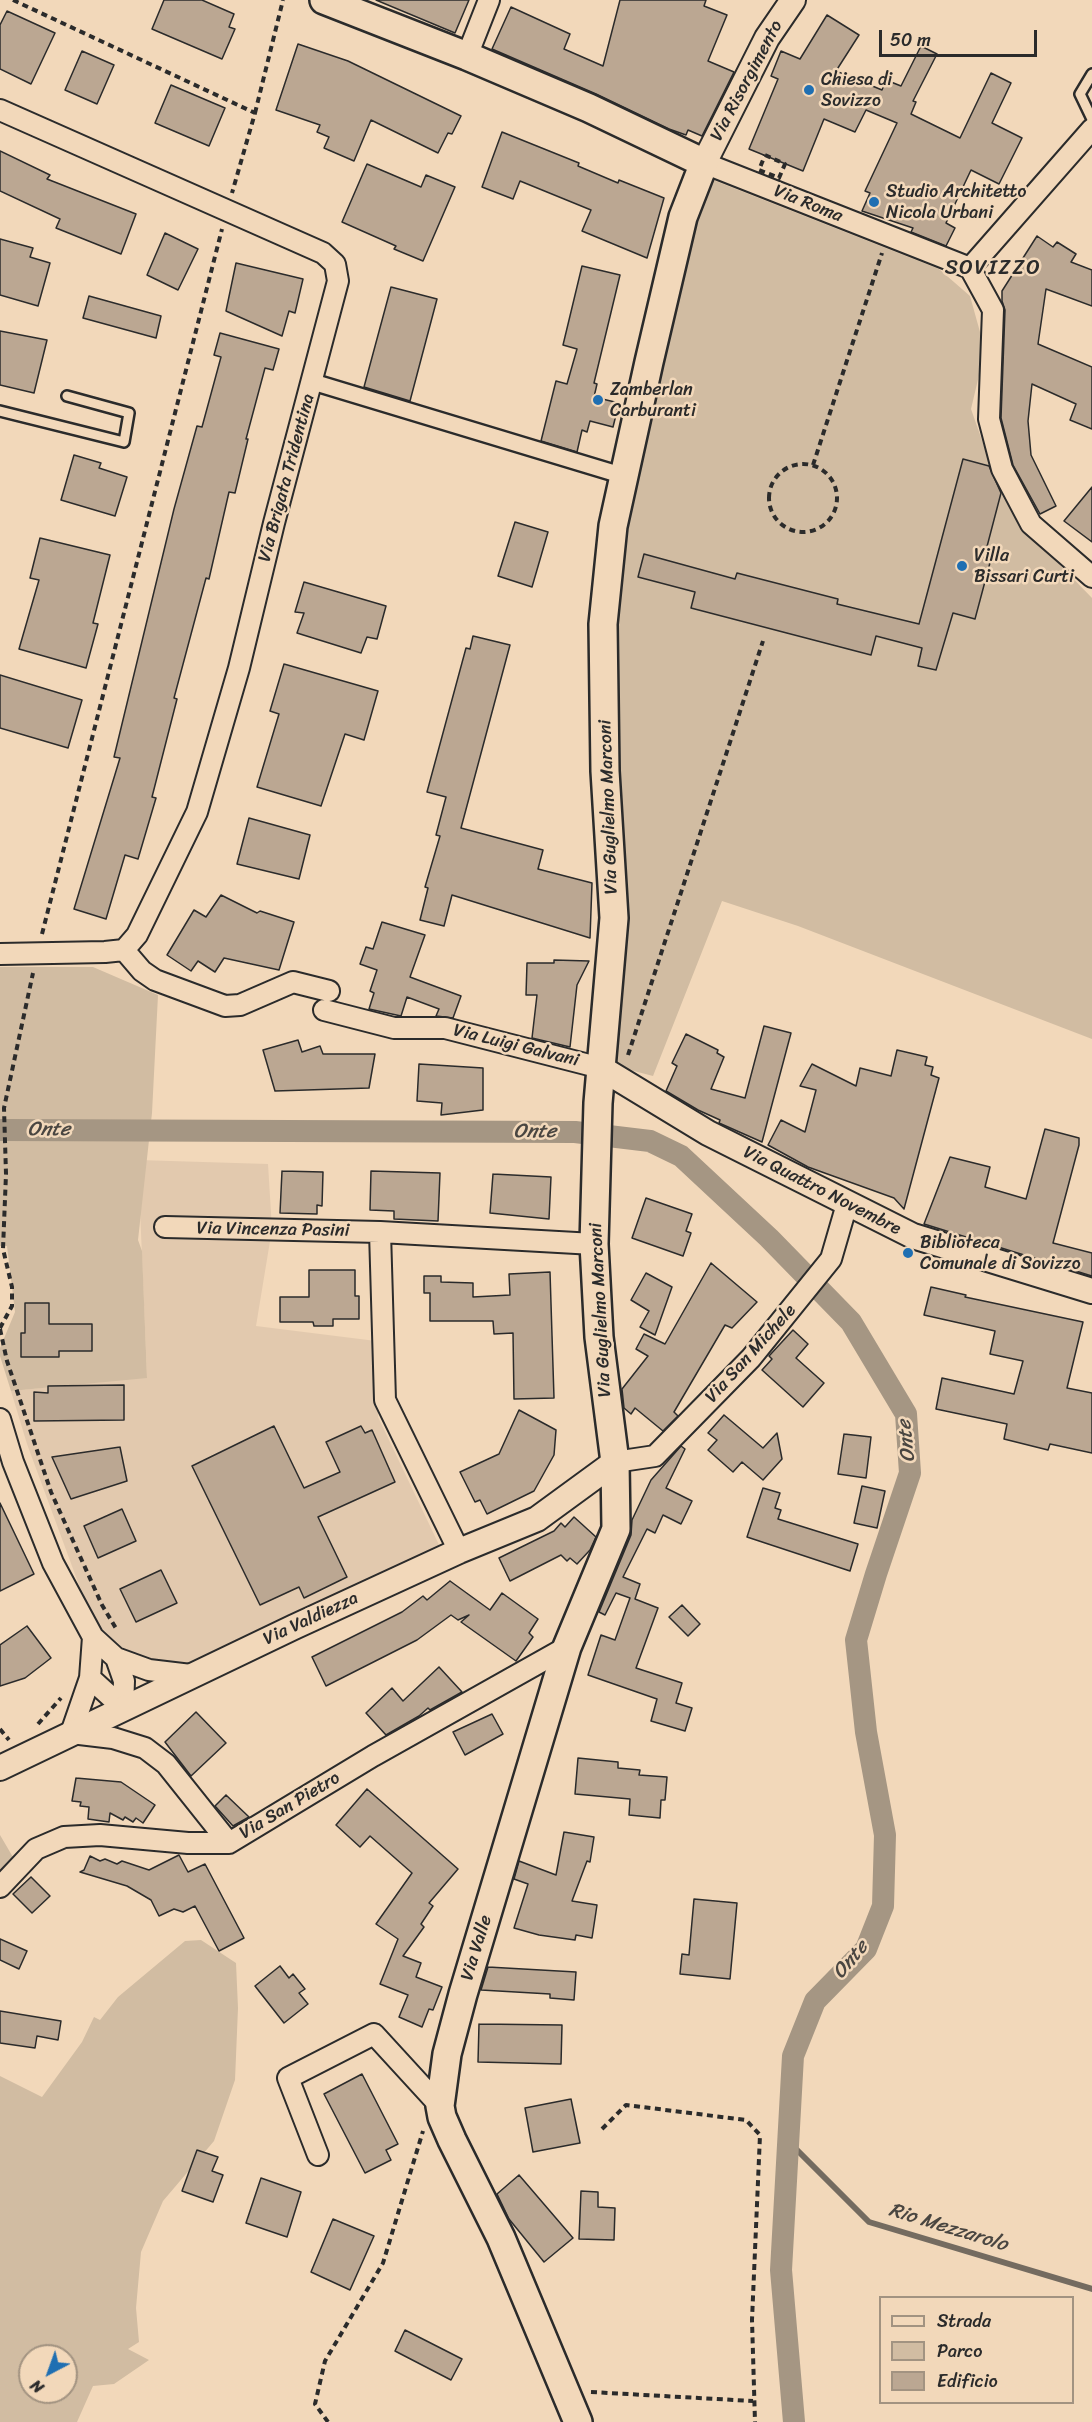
<!DOCTYPE html>
<html>
<head>
<meta charset="utf-8">
<style>
	body { margin:0 }
	#map { position:relative; width:1092px; height:2422px; overflow:hidden; background:#f2d8ba; font-family:Sriracha,sans-serif }
	canvas { display:block }
	.legend { position:absolute; left:879px; top:2296px; width:195px; height:108px; box-sizing:border-box; background:#f2d8ba; border:2px solid #a29381; margin:0; padding:8px 10px; list-style:none; font-size:18px; color:#2b2b2b }
	.legend li { display:flex; align-items:center; gap:12px; height:30px }
	.legend b { width:30px; border:2px solid #a29381 }
	.north { position:absolute; left:18px; top:2344px; width:60px; height:60px; box-sizing:border-box; background:#f2d8ba; border:2px solid #a29381; border-radius:50%; rotate:221deg; font-size:16px; font-weight:700; line-height:24px; text-align:center; color:#2b2b2b }
	.north::after { content:''; display:block; margin:auto; width:21px; height:27px; background:#1f6fb2; clip-path:polygon(50% 0,100% 100%,50% 72%,0 100%) }
	.scale { position:absolute; left:879px; top:30px; width:158px; height:27px; box-sizing:border-box; border:3px solid #2b2b2b; border-top:0; padding-left:8px; font-size:18px; line-height:21px; white-space:nowrap; color:#2b2b2b; -webkit-text-stroke:4px #f2d8ba; paint-order:stroke }
</style>
</head>
<body>
<div id="map">
<canvas width="1092" height="2422"></canvas>
<ul class="legend">
<li><b style="height:8px;background:#f2d8ba"></b>Strada</li>
<li><b style="height:16px;background:#d1bca2"></b>Parco</li>
<li><b style="height:16px;background:#bba792"></b>Edificio</li>
</ul>
<div class="north">N</div>
<div class="scale">50 m</div>
</div>
<script>
const context = document.querySelector('canvas').getContext('2d');
context.lineJoin = 'round';
function fill(path, color) { context.fillStyle = color; context.fill(path, 'evenodd'); }
const shape = rows => new Path2D(rows.map(r => 'M' + r).join(''));
function strokePath(path, color, width, dash) { context.strokeStyle = color; context.lineWidth = width; context.lineCap = dash ? 'butt' : 'round'; context.setLineDash(dash || []); context.stroke(path); }
function label(font, color, halo, rows, align = 'center') {
  context.font = font + ' Sriracha,sans-serif'; context.lineWidth = 5; context.setLineDash([]); context.textBaseline = 'middle'; context.strokeStyle = halo; context.fillStyle = color; for (const [text, x, y, turn = 0] of rows) {
    context.save(); context.translate(x, y); context.rotate((+turn || 0) * Math.PI / 180); context.textAlign = isNaN(turn) ? turn : align; if (halo) context.strokeText(text, 0, 0); context.fillText(text, 0, 0); context.restore();
  }
}
fill(shape([
	[138,1160,268,1164,272,1229,256,1326,384,1342,378,1417,441,1549,190,1677,143,1667,112,1646,93,1623,27,1444,11,1391,147,1377]
]), '#e2c9ae');
fill(shape([
	[708,178,939,269,970,296,985,350,971,409,991,466,1021,525,1092,598,1092,1039,798,926,722,901,653,1076,615,1066,623,924,617,605,624,531,666,317],
	[0,967,93,967,158,995,152,1113,138,1240,142,1251,147,1378,11,1391,0,1356,0,1348,15,1312,7,1246,0,1246],
	[0,1835,17,1864,0,1886],
	[201,1940,236,1963,238,2008,235,2080,214,2141,163,2201,141,2252,136,2308,139,2342,128,2349,149,2360,114,2384,93,2386,77,2422,0,2422,0,2076,42,2097,82,2042,94,2017,100,2020,118,1997,185,1941],
	[30,2356,66,2356,66,2392,30,2392]
]), '#d1bca2');
strokePath(shape([
	[788,2141,869,2222,1092,2289]
]), '#746b60', 6);
strokePath(shape([
	[0,1130,575,1132,650,1141,681,1156,769,1238,851,1322,906,1414,910,1473,876,1574,856,1640,866,1732,885,1835,883,1906,866,1949,815,2001,793,2056,781,2270,794,2422]
]), '#a59683', 22);
const building = shape([
	[164,0,202,0,234,14,229,27,235,29,222,59,152,29,164,0],
	[376,0,469,0,455,33,376,0],
	[620,0,706,0,704,6,727,15,708,61,734,72,702,136,688,130,686,135,669,129,596,94,492,49,511,7,570,34,564,49,603,66,620,0],
	[7,11,55,33,31,84,0,69,0,25,7,11],
	[827,15,859,35,836,71,882,90,886,80,901,86,921,46,937,54,913,101,916,102,911,114,960,138,991,73,1011,83,992,123,1022,138,999,184,971,170,946,223,955,228,946,246,911,232,913,228,862,211,870,193,865,191,897,123,866,110,855,132,824,119,803,171,749,149,778,79,771,76,781,51,800,59,827,15],
	[298,44,348,61,461,116,452,134,448,133,438,153,371,120,354,161,324,148,329,137,317,132,320,125,276,110,298,44],
	[82,51,114,65,97,104,65,90,82,51],
	[171,85,225,108,209,146,155,123,171,85],
	[502,132,579,163,578,166,618,183,619,180,664,198,647,258,582,231,591,210,520,181,513,199,482,187,502,132],
	[0,151,50,175,47,179,136,214,121,254,56,228,60,219,0,191,0,151],
	[367,164,421,187,426,175,455,187,423,261,394,249,396,246,342,222,367,164],
	[165,233,198,249,178,290,147,275,165,233],
	[1037,236,1053,247,1057,242,1076,254,1071,262,1092,270,1092,306,1046,289,1038,344,1092,367,1092,429,1070,420,1076,404,1032,384,1028,421,1031,455,1056,506,1040,514,1013,465,1001,418,1005,310,1002,301,1002,291,1037,236],
	[0,239,33,248,30,257,50,263,38,306,0,295,0,239],
	[236,263,303,279,295,313,289,311,282,336,226,311,236,263],
	[582,266,620,275,594,383,597,384,594,397,619,403,613,427,590,421,587,432,582,430,577,452,541,441,556,381,567,384,577,349,563,345,582,266],
	[391,287,437,299,410,401,364,387,391,287],
	[89,296,161,316,156,338,83,318,89,296],
	[0,331,47,340,34,393,0,385,0,331],
	[220,333,279,349,273,370,265,368,246,439,248,439,235,493,229,492,209,579,206,578,174,698,177,699,152,797,156,798,138,859,125,855,106,919,74,909,120,758,114,757,174,509,197,426,202,427,221,357,214,355,220,333],
	[74,455,101,463,99,468,127,477,115,516,61,500,74,455],
	[963,459,989,466,1001,493,984,558,991,559,975,619,953,613,936,670,918,666,922,648,876,636,871,655,691,608,695,592,638,577,644,554,735,579,737,573,838,599,837,604,919,624,963,459],
	[1092,487,1092,542,1064,521,1092,487],
	[515,522,548,532,532,587,498,576,515,522],
	[40,538,110,555,93,623,98,624,86,668,19,649,39,580,30,578,40,538],
	[304,582,386,606,377,639,367,637,361,653,297,633,304,613,295,612,304,582],
	[473,636,510,645,461,828,543,850,538,869,592,883,590,938,452,895,444,926,420,920,428,888,425,887,440,836,436,835,446,797,427,792,466,648,470,649,473,636],
	[284,664,378,691,364,740,345,734,321,806,257,787,279,714,270,711,284,664],
	[0,675,82,700,68,748,0,728,0,675],
	[249,818,310,835,299,879,237,864,249,818],
	[221,895,257,913,260,911,294,922,279,970,224,958,215,972,198,961,191,971,167,955,194,910,206,917,221,895],
	[382,922,425,935,410,977,461,996,453,1018,436,1016,439,1009,407,997,401,1016,369,1009,374,993,370,991,377,970,360,964,366,947,373,949,382,922],
	[554,960,589,961,577,985,570,1047,532,1038,537,995,526,995,527,963,554,963,554,960],
	[764,1026,791,1033,762,1142,719,1123,720,1120,698,1110,666,1091,677,1066,672,1063,686,1034,718,1050,717,1053,724,1057,711,1089,745,1098,764,1026],
	[298,1040,302,1052,320,1046,323,1054,375,1054,369,1088,275,1091,263,1050,298,1040],
	[897,1050,927,1057,925,1065,933,1067,931,1075,939,1078,904,1209,894,1198,808,1167,768,1145,781,1120,805,1132,816,1090,800,1086,812,1064,856,1086,860,1068,891,1076,897,1050],
	[419,1064,483,1068,483,1110,441,1115,442,1103,417,1101,419,1064],
	[1045,1129,1079,1138,1079,1145,1053,1243,1092,1253,1092,1276,924,1224,950,1157,990,1167,985,1187,1026,1199,1045,1129],
	[282,1171,323,1172,322,1206,317,1205,317,1214,280,1213,282,1171],
	[371,1171,440,1173,438,1221,394,1219,394,1211,370,1210,371,1171],
	[493,1174,551,1177,549,1219,490,1213,493,1174],
	[646,1198,692,1214,686,1231,691,1233,683,1256,632,1238,646,1198],
	[711,1263,757,1302,732,1328,725,1325,674,1412,678,1416,663,1431,635,1408,631,1414,624,1408,622,1389,648,1356,636,1349,644,1334,665,1344,711,1263],
	[309,1270,355,1270,355,1296,359,1296,359,1319,333,1319,333,1326,314,1326,313,1322,280,1322,280,1297,309,1297,309,1270],
	[550,1272,554,1398,514,1399,513,1333,494,1334,493,1321,430,1321,430,1293,424,1293,424,1276,441,1276,441,1282,473,1283,473,1297,510,1295,509,1274,550,1272],
	[646,1273,672,1287,655,1335,640,1327,649,1311,631,1300,646,1273],
	[931,1287,966,1295,965,1297,1083,1322,1067,1388,1092,1393,1092,1453,1050,1444,1048,1450,1004,1439,1007,1424,936,1409,942,1378,1014,1394,1023,1361,990,1354,995,1331,924,1315,931,1287],
	[25,1303,49,1303,49,1324,92,1324,92,1351,59,1351,59,1357,21,1357,21,1333,25,1333,25,1303],
	[793,1330,808,1344,796,1358,824,1383,803,1407,762,1370,772,1359,769,1356,793,1330],
	[124,1385,124,1420,34,1421,34,1392,48,1393,48,1386,124,1385],
	[519,1410,556,1430,554,1455,534,1491,487,1514,480,1500,475,1502,460,1472,499,1454,519,1410],
	[724,1415,763,1448,777,1433,782,1459,763,1480,742,1462,733,1472,708,1450,717,1440,708,1433,724,1415],
	[274,1426,304,1488,340,1472,326,1442,361,1426,365,1433,372,1430,395,1482,318,1517,347,1577,304,1598,299,1587,260,1605,192,1466,274,1426],
	[844,1434,871,1437,866,1478,838,1474,844,1434],
	[681,1446,685,1449,666,1488,692,1501,681,1524,663,1515,655,1533,647,1529,623,1577,640,1584,635,1599,658,1608,636,1668,682,1683,676,1703,692,1708,685,1731,651,1721,657,1699,588,1675,601,1635,615,1640,630,1598,616,1593,605,1615,599,1612,631,1535,632,1520,651,1480,681,1446],
	[120,1447,127,1481,71,1499,52,1457,120,1447],
	[862,1486,885,1491,877,1528,854,1523,862,1486],
	[763,1488,780,1493,775,1508,781,1510,778,1519,858,1544,850,1571,747,1537,763,1488],
	[0,1503,34,1574,0,1591,0,1503],
	[122,1509,136,1541,98,1558,84,1526,122,1509],
	[574,1517,596,1537,590,1550,577,1564,570,1558,567,1561,561,1555,510,1581,499,1558,554,1531,561,1523,565,1527,574,1517],
	[161,1570,177,1603,136,1622,120,1589,161,1570],
	[450,1581,490,1610,502,1593,538,1619,529,1633,533,1637,516,1661,461,1622,469,1615,458,1620,451,1615,417,1640,326,1686,312,1657,402,1612,423,1596,427,1600,450,1581],
	[682,1605,700,1624,688,1636,669,1617,682,1605],
	[27,1626,51,1658,25,1678,0,1686,0,1645,27,1626],
	[439,1667,462,1692,430,1710,428,1708,419,1716,386,1735,366,1713,392,1688,403,1701,439,1667],
	[196,1712,226,1743,191,1776,165,1742,196,1712],
	[492,1714,503,1734,465,1755,453,1732,492,1714],
	[578,1758,618,1762,618,1768,640,1770,639,1775,667,1777,665,1800,661,1800,660,1818,629,1815,630,1799,575,1794,578,1758],
	[76,1778,121,1782,155,1805,143,1823,136,1818,133,1822,125,1817,123,1820,110,1813,109,1822,88,1819,89,1807,80,1806,81,1802,72,1801,76,1778],
	[367,1789,458,1869,429,1903,433,1906,421,1924,424,1927,403,1956,421,1963,416,1977,442,1987,433,2010,429,2009,422,2027,399,2017,408,1995,380,1984,398,1939,376,1924,412,1873,370,1836,360,1847,336,1825,367,1789],
	[226,1795,249,1817,233,1826,215,1806,226,1795],
	[564,1832,594,1837,590,1862,587,1861,572,1901,597,1905,592,1938,576,1935,575,1940,539,1935,514,1928,528,1884,514,1879,519,1861,556,1875,564,1832],
	[179,1855,188,1872,205,1864,244,1938,219,1951,195,1906,183,1912,174,1909,159,1916,151,1900,127,1886,80,1872,84,1870,90,1856,100,1861,105,1859,117,1864,122,1861,149,1870,179,1855],
	[31,1877,50,1896,32,1913,13,1894,31,1877],
	[694,1899,737,1903,730,1979,680,1974,682,1954,689,1955,694,1899],
	[0,1939,27,1951,19,1969,0,1960,0,1939],
	[280,1966,289,1978,293,1974,305,1989,299,1993,308,2004,284,2023,255,1986,280,1966],
	[488,1967,576,1972,574,2000,550,1998,550,1994,481,1990,488,1967],
	[0,2011,61,2021,58,2040,37,2036,35,2048,0,2043,0,2011],
	[479,2024,562,2025,561,2064,478,2062,479,2024],
	[362,2074,398,2144,386,2150,391,2160,365,2173,324,2094,362,2074],
	[571,2099,580,2143,533,2152,525,2108,571,2099],
	[197,2150,218,2157,212,2171,223,2175,213,2202,182,2191,197,2150],
	[519,2175,573,2238,544,2262,509,2219,497,2194,519,2175],
	[261,2178,301,2192,287,2237,246,2223,261,2178],
	[581,2191,598,2192,598,2207,615,2208,614,2240,579,2239,581,2191],
	[333,2219,374,2236,350,2290,311,2272,333,2219],
	[405,2330,462,2359,451,2380,395,2351,405,2330]
]);
fill(building, '#bba792');
strokePath(building, '#2b2b2b', 1.5);
const service = shape([
	[1092,74,1080,94,1092,119],
	[0,411,124,442,129,413,67,396]
]);
const pedestrian = shape([
	[313,382,624,476]
]);
const minor = shape([
	[467,56,489,0],
	[0,110,323,253,335,264,338,281,274,523,239,668,197,812,137,935,124,950,105,952,0,954],
	[704,163,970,268,993,310,989,419,1002,469,1031,524,1092,577],
	[970,268,1092,129],
	[124,950,142,971,155,980,225,1006,240,1005,293,982,329,991],
	[324,1010,394,1028,445,1028,601,1068],
	[165,1227,380,1232,594,1244],
	[380,1232,385,1400,459,1551],
	[0,1419,13,1462,53,1563,93,1637,116,1658,149,1670,191,1675],
	[615,1462,655,1456,751,1358,831,1259,847,1204],
	[93,1637,90,1678,71,1733,113,1738,145,1748,166,1764,229,1843],
	[116,1658,124,1681,123,1708],
	[90,1678,123,1708],
	[0,1887,36,1849,64,1837,100,1835,188,1843,229,1843,373,1756,567,1647],
	[318,2155,288,2078,374,2034,440,2106]
]);
const tertiary = shape([
	[704,163,767,38,793,0],
	[601,1068,708,1133,913,1236,1092,1291],
	[0,1768,294,1627,459,1551,537,1519,615,1462]
]);
const secondary = shape([
	[324,0,467,56,589,108,704,163,683,217,649,362,613,526,603,624,605,771,614,918,598,1103,594,1244,599,1337,615,1462,616,1529,567,1647,463,1994,447,2054,440,2106,442,2117,452,2140,501,2238,578,2422]
]);
strokePath(service, '#2b2b2b', 14);
strokePath(pedestrian, '#2b2b2b', 20);
strokePath(minor, '#2b2b2b', 24);
strokePath(tertiary, '#2b2b2b', 28);
strokePath(secondary, '#2b2b2b', 32);
strokePath(shape([
	[13,0,255,113,232,193],
	[255,113,283,0],
	[765,155,785,164,779,178,759,170,765,155],
	'769 498a34 34 0 1 1 68 0a34 34 0 1 1-68 0Z',
	[813,465,882,253],
	[42,934,222,229],
	[628,1055,763,641],
	[0,1328,12,1306,12,1287,3,1249,6,1174,4,1108,33,973],
	[0,1329,7,1361,51,1492,102,1605,117,1630],
	[38,1724,61,1698],
	[0,1729,9,1740],
	[602,2129,626,2105,746,2120,760,2135,752,2320,755,2422],
	[591,2392,753,2401],
	[328,2422,315,2404,325,2361,383,2263,423,2131]
]), '#2b2b2b', 4, [6, 4.5]);
strokePath(service, '#f2d8ba', 9);
strokePath(pedestrian, '#f2d8ba', 15);
strokePath(minor, '#f2d8ba', 20);
strokePath(tertiary, '#f2d8ba', 24);
strokePath(secondary, '#f2d8ba', 27);
for (const [x, y, r, color] of [
	[809,90,6,"#1f6fb2"],
	[874,202,6,"#1f6fb2"],
	[598,400,6,"#1f6fb2"],
	[962,566,6,"#1f6fb2"],
	[908,1253,6,"#1f6fb2"]
]) { const dot = new Path2D(); dot.arc(x, y, r, 0, 2 * Math.PI); context.fillStyle = color; context.fill(dot); strokePath(dot, '#f2d8ba', 2); }
label('18px', '#2b2b2b', '#f2d8ba', [
	["Chiesa di",821,80],
	["Sovizzo",821,101],
	["Studio Architetto",886,192],
	["Nicola Urbani",886,213],
	["Zamberlan",610,390],
	["Carburanti",610,411],
	["Villa",974,556],
	["Bissari Curti",974,577],
	["Biblioteca",920,1243],
	["Comunale di Sovizzo",920,1264]
], 'left');
label('18px', '#2b2b2b', '#f2d8ba', [
	["Via Risorgimento",747,81,-62],
	["Via Roma",808,204,22],
	["Via Brigata Tridentina",287,478,-75],
	["Via Guglielmo Marconi",609,807,-92],
	["Via Luigi Galvani",516,1046,14],
	["Via Quattro Novembre",822,1191,27],
	["Via Vincenza Pasini",273,1230,1],
	["Via Guglielmo Marconi",601,1310,-93],
	["Via San Michele",751,1354,-48],
	["Via Valdiezza",311,1619,-25],
	["Via San Pietro",290,1806,-31],
	["Via Valle",477,1948,-73]
]);
label('italic 20px', '#4a4641', '#f2d8ba', [
	["Onte",49,1130],
	["Onte",535,1132],
	["Onte",907,1441,-96],
	["Onte",851,1960,-50],
	["Rio Mezzarolo",948,2228,17]
]);
context.letterSpacing = '1.5px';
label('21px', '#2b2b2b', '#f2d8ba', [
	["SOVIZZO",993,269]
]);
context.letterSpacing = '0px';
</script>
</body>
</html>
